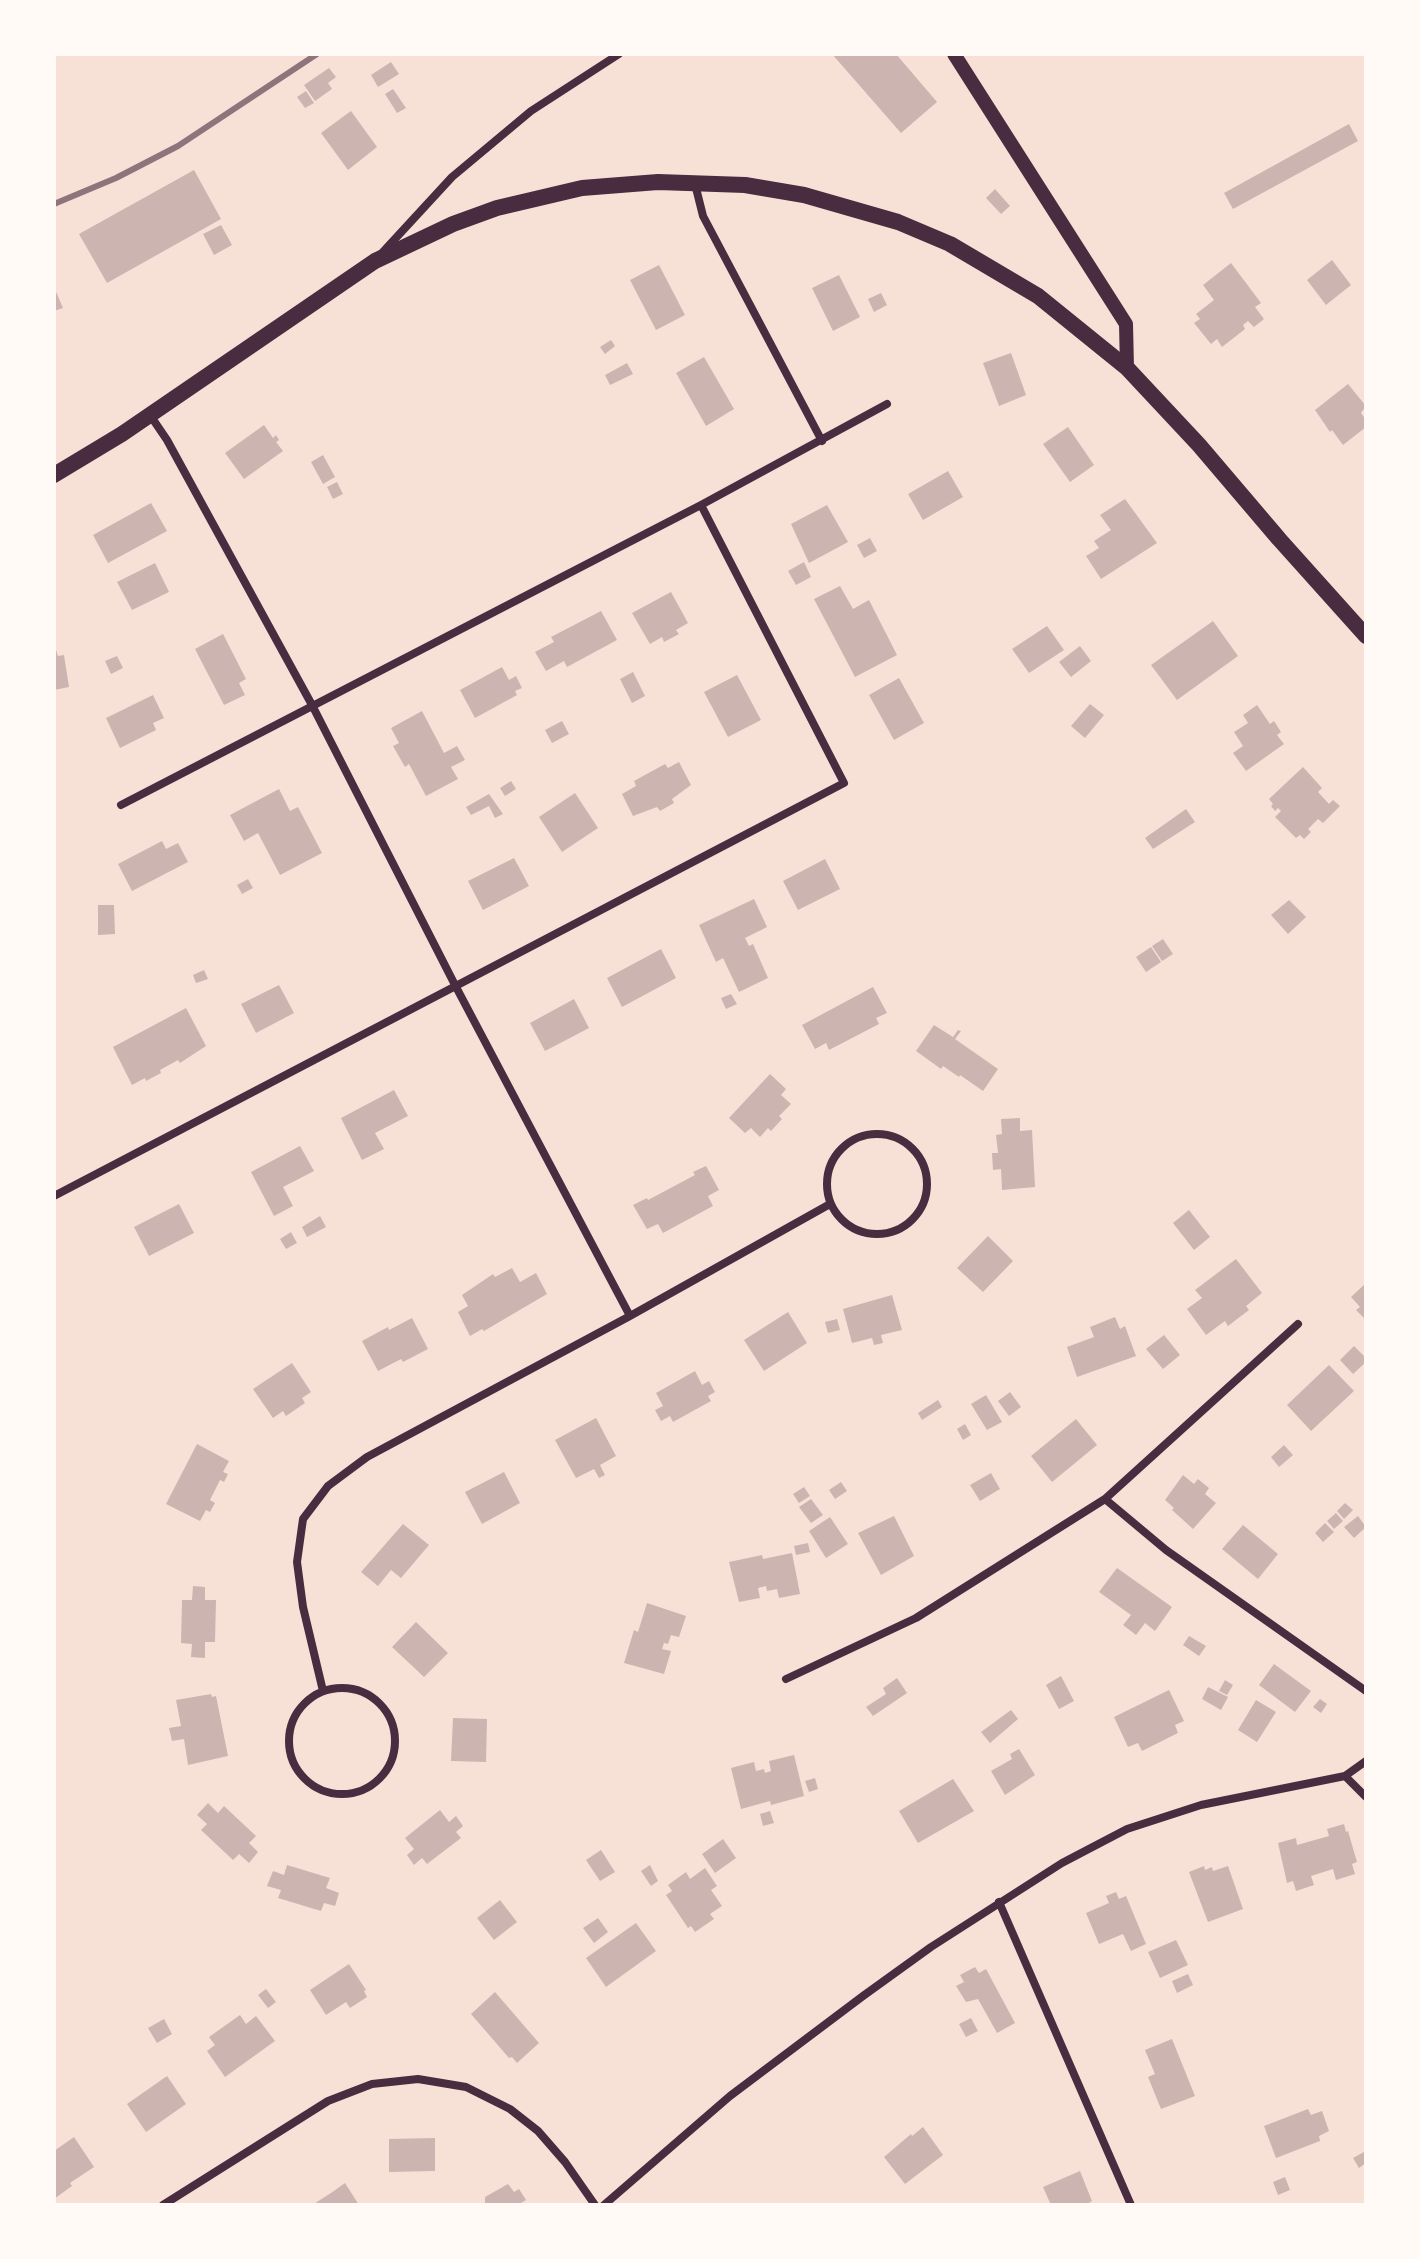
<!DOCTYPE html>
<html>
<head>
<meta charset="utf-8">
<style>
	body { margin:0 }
	#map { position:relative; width:1420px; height:2259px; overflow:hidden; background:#f7e1d7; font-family:"Fira Sans",sans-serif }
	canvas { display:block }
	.frame { position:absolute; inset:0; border:56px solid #fffaf5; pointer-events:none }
</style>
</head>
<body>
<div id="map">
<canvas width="1420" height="2259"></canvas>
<div class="frame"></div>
</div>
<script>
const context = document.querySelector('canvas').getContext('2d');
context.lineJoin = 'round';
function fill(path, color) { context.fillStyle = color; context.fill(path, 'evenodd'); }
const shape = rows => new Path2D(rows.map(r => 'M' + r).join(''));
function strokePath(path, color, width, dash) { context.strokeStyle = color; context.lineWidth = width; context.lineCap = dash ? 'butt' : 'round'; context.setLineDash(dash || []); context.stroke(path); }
fill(shape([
	[832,54,896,54,937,102,901,133],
	[391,62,399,74,378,87,371,75],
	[329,68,336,77,328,83,332,89,315,101,304,85],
	[393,89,406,108,397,113,385,94],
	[306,91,314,103,305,108,297,97],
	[351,111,377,147,348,170,321,133],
	[1349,124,1358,141,1233,209,1224,193],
	[194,170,221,219,107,283,79,234],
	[995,189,1010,206,1001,214,986,198],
	[221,225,232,245,214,255,203,234],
	[1332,260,1351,285,1326,305,1307,280],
	[1231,263,1261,303,1255,307,1264,319,1254,327,1248,321,1243,325,1245,329,1222,347,1217,339,1211,344,1194,323,1200,319,1196,314,1214,300,1203,285],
	[659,265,685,315,656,330,630,280],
	[839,275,860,317,833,331,812,288],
	[54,287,63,308,54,311],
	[881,293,887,305,874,312,868,299],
	[611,340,615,346,605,354,600,347],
	[1011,353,1026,395,999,406,983,363],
	[704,357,734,409,706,426,676,373],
	[627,363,633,374,610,385,605,375],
	[1348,384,1366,406,1361,413,1366,420,1366,427,1343,445,1332,430,1330,432,1315,410],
	[264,425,273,438,276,435,279,440,276,442,283,451,244,479,225,453],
	[1068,427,1094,465,1070,482,1043,444],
	[323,455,335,477,323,484,311,462],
	[948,471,963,497,923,520,908,494],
	[337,482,343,494,333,499,327,487],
	[1125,499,1157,543,1101,579,1086,556,1099,548,1094,541,1111,530,1100,515],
	[151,503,167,531,108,563,93,535],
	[827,505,848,542,809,563,791,524],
	[870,538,877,551,864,558,857,545],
	[804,562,811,577,796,585,788,571],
	[155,563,169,592,132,610,117,582],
	[840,586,853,609,869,600,897,655,855,677,814,599],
	[671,592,688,623,676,630,679,634,664,642,662,637,650,644,632,613],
	[601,611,617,640,567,667,564,661,546,671,535,652,554,642,551,637],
	[1213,621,1238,656,1177,700,1151,665],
	[1047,626,1064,650,1029,673,1012,649],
	[223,634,246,679,239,683,245,695,224,705,195,649],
	[54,644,58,656,64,655,69,687,54,690],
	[1080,646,1091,661,1071,677,1059,662],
	[117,656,123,668,111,674,105,661],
	[502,667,509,680,516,676,522,688,515,691,517,695,475,718,460,690],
	[633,672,645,696,632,703,620,679],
	[737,675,761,720,728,737,704,692],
	[899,678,924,723,894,740,869,695],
	[153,695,164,718,153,723,156,730,120,748,106,718],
	[1090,704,1104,715,1085,738,1071,726],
	[1257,705,1270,724,1274,721,1281,732,1277,735,1284,744,1246,771,1233,753,1243,746,1234,732,1248,723,1243,715],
	[422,711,444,753,457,746,465,760,451,767,458,779,426,796,409,764,405,767,393,746,399,743,391,728],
	[562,721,569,734,552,743,545,730],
	[679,762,691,785,672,799,674,803,660,811,657,807,633,816,622,794,636,786,634,781,665,764,668,768],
	[1303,767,1322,788,1318,792,1329,804,1333,800,1340,806,1323,823,1318,819,1308,829,1311,832,1304,839,1300,835,1296,838,1275,817,1281,811,1278,808,1275,811,1271,806,1273,804,1269,799],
	[511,781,516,789,505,796,500,788],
	[279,789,290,811,298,807,322,853,280,875,258,833,244,841,230,815],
	[575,793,598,828,562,852,539,817],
	[489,794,503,814,495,818,489,806,471,815,466,807],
	[1186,809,1195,822,1153,849,1145,838],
	[162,841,166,849,178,843,188,862,132,891,118,864],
	[514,858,529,886,483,910,468,881],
	[825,859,840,889,798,910,783,881],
	[248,879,253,888,242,894,237,885],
	[754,899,767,927,745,938,749,946,753,944,768,978,739,992,723,958,716,962,699,925],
	[1289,900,1306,917,1288,934,1271,915],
	[98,905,114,905,115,934,98,935],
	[1163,939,1173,954,1162,961,1152,946],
	[1151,947,1161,962,1146,972,1136,957],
	[661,949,676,978,622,1007,607,978],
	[204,970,208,979,196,983,193,975],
	[279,985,294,1013,256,1033,241,1004],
	[873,987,887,1013,876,1018,879,1024,829,1050,826,1043,815,1049,802,1025],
	[731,994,737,1004,726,1009,721,998],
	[574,999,589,1028,545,1051,530,1023],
	[186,1008,206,1046,180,1063,178,1060,160,1070,161,1073,146,1081,145,1078,132,1085,113,1047],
	[934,1025,953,1037,958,1030,961,1031,955,1039,998,1069,983,1091,960,1075,959,1077,943,1066,941,1069,916,1051],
	[770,1074,786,1089,781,1095,791,1104,779,1116,782,1119,771,1131,768,1128,760,1137,751,1128,745,1133,729,1118],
	[394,1090,408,1116,375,1133,384,1149,362,1160,341,1118],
	[1020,1118,1020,1131,1032,1130,1035,1187,1002,1190,1001,1169,993,1170,992,1153,998,1153,996,1135,1002,1134,1001,1119],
	[300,1146,314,1171,283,1187,293,1206,274,1216,251,1172],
	[706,1166,719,1190,708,1196,713,1206,663,1233,658,1224,647,1229,633,1205,647,1198,648,1200,695,1175,693,1172],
	[179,1204,194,1233,149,1256,134,1227],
	[1189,1210,1210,1237,1194,1250,1173,1223],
	[320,1216,326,1227,307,1237,302,1227],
	[291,1232,297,1243,286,1249,280,1239],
	[988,1236,1013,1261,983,1292,957,1268],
	[1236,1259,1262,1293,1246,1306,1249,1310,1228,1326,1225,1321,1206,1335,1187,1309,1202,1298,1195,1290],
	[512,1268,520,1282,536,1273,547,1294,484,1331,482,1329,470,1336,458,1312,468,1306,462,1295,493,1274,495,1277],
	[1366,1283,1366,1320,1356,1310,1360,1307,1351,1297],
	[892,1295,902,1330,881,1335,883,1343,874,1345,872,1338,852,1343,843,1309],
	[788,1312,807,1343,764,1371,744,1340],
	[1115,1317,1120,1329,1125,1326,1136,1356,1077,1377,1067,1347,1094,1337,1090,1327],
	[412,1318,428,1349,403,1362,401,1359,378,1371,362,1341,388,1327,389,1330],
	[837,1319,840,1330,828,1333,825,1322],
	[1164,1335,1180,1355,1163,1369,1146,1349],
	[1354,1346,1366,1358,1366,1362,1353,1374,1340,1360],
	[292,1363,311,1392,302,1398,305,1403,286,1416,283,1411,273,1418,253,1389],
	[1329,1365,1354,1391,1311,1431,1287,1405],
	[695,1371,702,1385,709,1381,715,1392,708,1396,711,1401,673,1422,670,1416,661,1421,655,1410,663,1406,656,1393],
	[1010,1392,1021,1407,1009,1416,998,1401],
	[986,1395,1002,1422,987,1430,971,1404],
	[938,1400,942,1407,922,1420,918,1413],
	[596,1418,616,1456,600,1465,605,1475,599,1478,594,1469,576,1478,555,1440],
	[1076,1419,1097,1445,1052,1482,1031,1456],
	[965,1424,971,1435,963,1440,957,1429],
	[197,1444,229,1461,223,1472,228,1474,224,1482,220,1480,210,1500,215,1503,210,1512,206,1510,200,1521,166,1504],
	[1284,1445,1293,1455,1279,1467,1271,1457],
	[504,1472,520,1503,482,1524,465,1492],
	[991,1473,1000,1489,980,1501,970,1485],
	[1183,1475,1194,1484,1198,1479,1209,1488,1205,1494,1216,1503,1193,1529,1172,1510,1174,1508,1165,1500],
	[841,1482,847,1491,835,1499,829,1490],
	[804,1487,810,1496,799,1503,793,1494],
	[811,1499,823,1515,811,1523,799,1507],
	[1345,1503,1353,1510,1344,1519,1337,1511],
	[1336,1513,1343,1521,1334,1529,1327,1521],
	[894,1516,914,1556,881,1575,858,1533],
	[1358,1516,1366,1527,1354,1538,1344,1527],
	[830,1517,848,1544,826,1558,809,1531],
	[1325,1523,1334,1532,1323,1542,1315,1533],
	[403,1524,429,1545,401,1578,391,1570,378,1586,361,1572],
	[1243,1525,1278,1554,1258,1579,1222,1549],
	[808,1543,810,1552,796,1555,794,1546],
	[792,1553,800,1594,779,1598,777,1589,767,1591,766,1586,758,1588,760,1598,739,1602,729,1562,762,1555,763,1559],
	[1117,1568,1172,1607,1155,1631,1145,1623,1136,1635,1123,1625,1131,1615,1099,1592],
	[193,1586,205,1587,205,1600,216,1600,215,1642,205,1642,205,1658,191,1657,192,1644,181,1643,182,1600,192,1600],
	[647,1603,686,1616,679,1637,671,1635,668,1644,664,1643,662,1649,671,1651,664,1674,624,1663,634,1630,638,1632],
	[416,1622,448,1653,424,1677,392,1647],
	[1189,1636,1206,1646,1199,1656,1183,1645],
	[1274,1664,1311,1691,1295,1712,1259,1685],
	[1061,1676,1074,1701,1059,1709,1046,1685],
	[897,1678,907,1693,873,1716,866,1707,886,1694,883,1688],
	[1225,1680,1233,1685,1227,1695,1219,1691],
	[1208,1687,1228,1697,1221,1710,1202,1699],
	[1169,1690,1184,1721,1175,1725,1178,1733,1142,1751,1138,1743,1128,1747,1114,1717],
	[211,1694,212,1697,216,1696,228,1756,188,1765,184,1739,172,1741,169,1728,181,1726,176,1700],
	[1320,1699,1327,1704,1321,1713,1313,1707],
	[1256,1700,1276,1712,1257,1742,1238,1730],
	[1011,1710,1018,1719,990,1743,981,1732],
	[453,1718,487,1719,486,1762,451,1761],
	[1019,1749,1035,1775,1005,1795,991,1771,1012,1759,1010,1754],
	[794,1755,804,1796,771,1805,770,1801,741,1809,731,1768,754,1762,756,1771,764,1769,765,1773,771,1771,769,1761],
	[815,1778,818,1789,809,1792,805,1781],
	[953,1779,974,1811,918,1843,899,1811],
	[208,1803,218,1813,224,1806,256,1836,249,1843,258,1852,249,1863,239,1854,233,1860,201,1830,207,1824,197,1815],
	[440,1810,449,1822,456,1816,463,1826,456,1832,461,1838,427,1864,422,1858,414,1865,407,1855,414,1849,405,1838],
	[770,1811,774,1823,763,1826,760,1814],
	[1344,1824,1346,1832,1348,1831,1357,1862,1352,1864,1355,1874,1336,1880,1333,1869,1311,1876,1314,1885,1296,1891,1293,1881,1287,1883,1278,1843,1296,1838,1297,1845,1329,1836,1327,1829],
	[723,1839,736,1858,715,1873,702,1854],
	[601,1850,615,1872,600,1881,586,1860],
	[287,1865,330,1878,326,1888,339,1893,335,1906,324,1903,321,1911,278,1898,281,1890,267,1886,273,1871,284,1875],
	[650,1865,658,1881,651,1886,641,1871],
	[1204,1866,1205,1870,1212,1867,1213,1871,1228,1866,1243,1909,1208,1922,1189,1872],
	[705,1868,717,1886,711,1890,722,1906,710,1914,714,1919,695,1932,691,1926,688,1928,666,1895,672,1891,668,1885,686,1872,690,1879],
	[1116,1892,1119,1899,1126,1896,1146,1944,1131,1951,1123,1934,1099,1944,1086,1913,1109,1903,1106,1896],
	[500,1900,517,1922,494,1940,477,1918],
	[598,1918,608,1932,594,1943,583,1928],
	[636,1923,656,1951,606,1987,586,1958],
	[1176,1940,1188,1965,1160,1978,1148,1952],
	[349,1964,366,1990,364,1991,367,1997,350,2008,346,2002,326,2015,310,1990],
	[975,1967,979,1973,986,1969,1015,2023,997,2033,978,1999,966,2002,956,1986,964,1982,960,1975],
	[1188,1974,1193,1985,1177,1993,1172,1981],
	[266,1989,276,2002,268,2008,258,1995],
	[495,1992,539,2043,517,2063,512,2057,509,2058,471,2014],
	[240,2015,246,2024,256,2016,275,2041,225,2077,207,2051,215,2045,209,2037],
	[971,2018,978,2031,966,2037,959,2024],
	[164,2019,172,2034,157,2043,148,2028],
	[1172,2039,1195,2096,1161,2109,1148,2077,1155,2074,1145,2050],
	[167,2076,186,2104,146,2132,127,2104],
	[1308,2109,1311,2115,1322,2111,1329,2131,1319,2136,1320,2141,1276,2158,1264,2126],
	[923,2127,943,2155,905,2184,884,2157,911,2134,912,2136],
	[74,2137,94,2167,70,2183,72,2186,54,2199,54,2151],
	[435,2138,435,2171,389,2172,389,2139],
	[1364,2152,1366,2163,1359,2168,1353,2158],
	[1080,2171,1092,2201,1086,2205,1051,2205,1043,2187],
	[1285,2177,1290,2190,1278,2195,1273,2182],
	[345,2183,359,2205,312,2205,331,2193],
	[508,2184,514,2192,519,2189,526,2200,521,2203,522,2205,485,2205,485,2197]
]), '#ccb4b1');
strokePath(shape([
	[695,184,703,216,822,441],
	[382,253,452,177,531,111,619,54],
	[150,415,167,440,312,705,455,985,630,1316],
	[121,805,701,505,887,404],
	'827 1184a50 50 0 1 1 100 0a50 50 0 1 1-100 0Z',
	[54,1196,844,783,701,505],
	[1105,1499,1166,1550,1366,1691],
	[786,1679,916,1618,1105,1499,1298,1324],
	'289 1741a53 53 0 1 1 106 0a53 53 0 1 1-106 0Z',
	[323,1691,303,1607,297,1562,303,1519,328,1486,367,1457,630,1316,830,1204],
	[1345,1776,1366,1797],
	[999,1902,1131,2205],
	[163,2205,328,2101,372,2084,418,2079,466,2087,510,2109,538,2131,565,2162,595,2205],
	[604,2205,730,2096,863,1996,931,1947,1062,1863,1127,1829,1201,1805,1345,1776,1366,1761]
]), '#4a2c40', 8);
strokePath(shape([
	[954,54,1126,324,1127,368]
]), '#4a2c40', 14);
strokePath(shape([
	[54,475,122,434,375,261,453,224,497,208,582,188,658,182,745,185,804,195,898,222,950,244,1038,296,1127,368,1199,445,1279,539,1366,636]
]), '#4a2c40', 16);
strokePath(shape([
	[54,204,116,178,178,146,317,54]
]), '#8f747c', 6);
</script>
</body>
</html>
